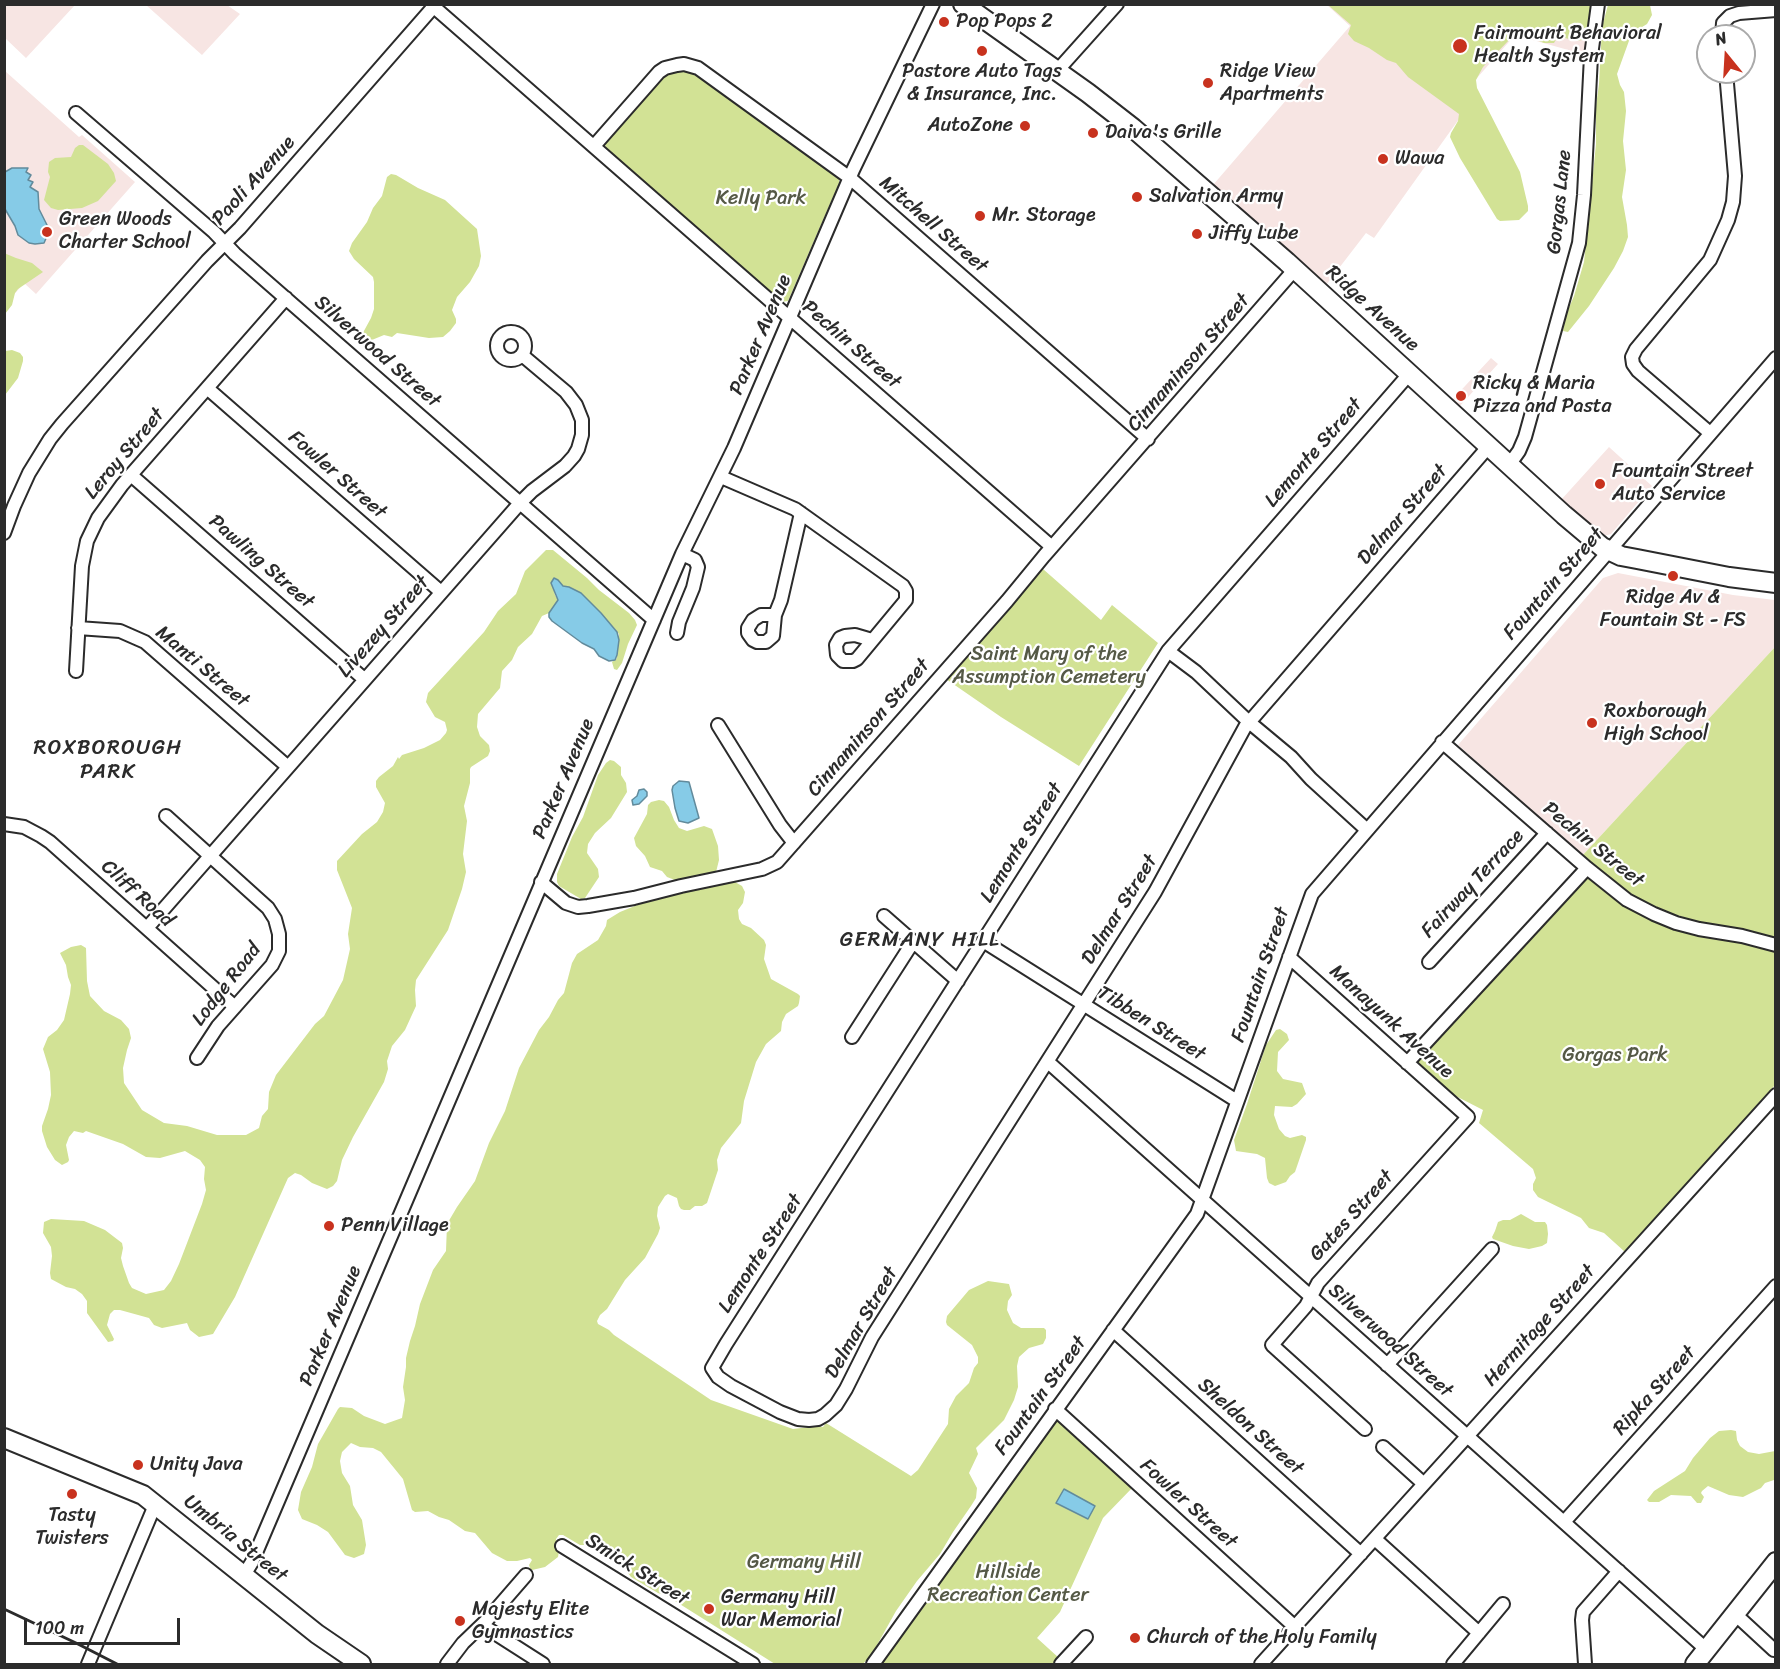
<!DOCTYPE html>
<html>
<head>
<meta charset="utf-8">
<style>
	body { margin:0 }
	#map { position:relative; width:1780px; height:1669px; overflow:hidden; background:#fff; font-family:Sriracha,sans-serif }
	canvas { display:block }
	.frame { position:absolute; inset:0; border:6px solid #2b2b2b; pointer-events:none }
	.north { position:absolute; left:1696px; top:24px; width:60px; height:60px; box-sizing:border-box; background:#fff; border:2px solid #aaa; border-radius:50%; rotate:342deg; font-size:16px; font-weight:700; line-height:24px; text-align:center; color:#2b2b2b }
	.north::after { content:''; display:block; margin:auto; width:21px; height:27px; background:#c8321e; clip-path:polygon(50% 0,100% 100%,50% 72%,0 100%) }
	.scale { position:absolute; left:24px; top:1618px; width:156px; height:27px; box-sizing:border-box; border:3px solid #2b2b2b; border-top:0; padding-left:8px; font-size:18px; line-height:21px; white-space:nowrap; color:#2b2b2b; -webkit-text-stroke:4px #fff; paint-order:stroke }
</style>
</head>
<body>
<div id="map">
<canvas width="1780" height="1669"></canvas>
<div class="frame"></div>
<div class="north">N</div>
<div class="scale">100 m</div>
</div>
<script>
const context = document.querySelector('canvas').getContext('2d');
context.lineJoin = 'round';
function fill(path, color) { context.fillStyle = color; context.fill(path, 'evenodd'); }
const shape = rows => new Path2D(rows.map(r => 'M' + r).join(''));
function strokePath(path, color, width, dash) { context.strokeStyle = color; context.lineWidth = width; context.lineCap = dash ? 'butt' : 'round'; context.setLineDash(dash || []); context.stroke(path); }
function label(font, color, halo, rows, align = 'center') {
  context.font = font + ' Sriracha,sans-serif'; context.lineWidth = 4.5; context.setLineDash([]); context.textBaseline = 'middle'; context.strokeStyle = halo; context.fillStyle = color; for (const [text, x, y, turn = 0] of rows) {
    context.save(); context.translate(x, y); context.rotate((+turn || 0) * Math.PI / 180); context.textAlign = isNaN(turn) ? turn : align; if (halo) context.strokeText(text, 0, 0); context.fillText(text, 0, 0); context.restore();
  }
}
fill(shape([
	[4,5,5,4,75,5,26,58,5,38],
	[146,5,227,5,240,14,202,55],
	[1327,5,1594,5,1586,55,1515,35,1469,87,1474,98,1374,238,1366,233,1326,285,1213,185,1350,26],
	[5,71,79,137,82,135,135,182,36,294,24,283,5,305],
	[1491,358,1498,364,1459,407,1452,400],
	[1609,447,1652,486,1611,534,1604,536,1561,500],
	[1618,573,1733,595,1775,600,1775,647,1582,856,1458,745,1603,578]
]), '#f7e5e3');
fill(shape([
	[1328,5,1593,5,1588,26,1582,40,1576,41,1558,36,1554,43,1544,43,1527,36,1516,35,1512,37,1483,67,1476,80,1477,88,1520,172,1528,206,1528,211,1519,220,1500,221,1497,219,1460,158,1450,137,1451,133,1458,121,1459,114,1408,77,1396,63,1387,60,1369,48,1354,41,1348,34,1351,25],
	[1608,5,1650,5,1652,15,1647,24,1634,32,1630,38,1617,74,1620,85,1624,92,1626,111,1623,141,1626,170,1622,197,1627,225,1628,237,1623,251,1614,268,1589,306,1568,332,1563,331,1565,317,1574,296,1584,262,1596,144,1596,106,1599,84,1602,27],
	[686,71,699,76,839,177,839,183,788,301,781,302,607,149,605,145,606,142,661,79,669,74],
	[79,145,83,145,108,164,114,173,116,181,98,201,82,208,58,210,51,208,44,200,50,177,48,172,49,162,55,158,71,157,75,148],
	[391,174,396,175,418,188,445,200,477,229,481,256,479,266,470,282,457,297,452,310,456,319,456,323,450,331,443,337,429,338,397,333,392,337,384,335,367,342,359,340,371,318,374,309,374,282,373,277,354,259,349,251,352,243,367,222,373,208,382,196,387,177],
	[4,253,16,258,32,263,43,272,18,289,15,293,12,305,5,314],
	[12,350,20,353,23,357,23,361,18,378,5,395,5,351],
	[546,550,553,550,587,578,599,590,629,613,635,620,637,625,628,644,622,663,617,670,614,669,612,662,617,658,617,655,619,634,601,613,581,593,563,586,558,580,555,578,552,580,555,595,558,600,557,603,549,613,542,616,532,634,518,647,512,660,502,671,500,688,478,714,477,727,480,736,489,745,490,751,488,756,471,767,470,769,470,783,464,806,467,821,463,854,466,872,462,889,448,930,416,980,415,990,416,1006,405,1030,392,1046,387,1061,388,1069,384,1082,353,1137,342,1160,337,1181,333,1186,327,1189,312,1183,301,1175,295,1173,288,1178,235,1297,213,1334,199,1337,190,1330,187,1323,162,1328,154,1325,149,1318,120,1310,114,1310,110,1314,107,1325,114,1339,113,1341,108,1342,87,1313,87,1301,82,1294,75,1289,66,1287,51,1279,50,1273,52,1256,51,1247,43,1233,44,1222,51,1219,84,1221,105,1230,122,1243,123,1248,121,1258,123,1266,129,1283,132,1288,146,1294,164,1290,171,1281,179,1264,202,1204,206,1190,204,1179,205,1167,200,1160,185,1151,160,1158,146,1157,123,1144,86,1131,83,1133,74,1131,69,1137,66,1145,69,1160,68,1162,62,1165,55,1160,47,1147,42,1131,42,1126,48,1109,51,1095,50,1072,43,1049,48,1037,57,1030,64,1020,70,994,71,985,68,977,66,965,60,953,71,947,81,945,86,948,87,981,90,996,104,1011,121,1020,129,1029,131,1038,127,1050,123,1068,124,1083,142,1110,164,1123,187,1126,217,1135,246,1135,259,1128,262,1116,268,1109,269,1092,276,1075,315,1024,324,1016,343,980,350,949,348,934,352,908,337,870,337,861,362,834,377,822,383,812,385,803,376,787,376,781,379,777,393,766,398,757,399,759,402,755,424,748,440,740,446,733,447,730,445,722,435,717,426,702,428,693,484,632,498,611,516,594,525,571],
	[1043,569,1101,620,1112,605,1158,643,1079,766,1001,717,946,679],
	[1775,647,1775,940,1749,931,1708,925,1661,910,1624,890,1582,856],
	[610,760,614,761,621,767,621,775,626,783,627,792,611,818,595,833,588,844,587,853,598,869,599,877,585,898,581,899,559,886,557,882,557,874,572,837,583,817,598,775,606,763],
	[659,800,664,801,669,807,674,820,679,828,687,831,704,826,712,829,718,846,719,860,716,872,695,878,675,880,667,877,662,871,650,867,645,856,636,846,634,838,647,814,648,805,651,802],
	[1586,879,1590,879,1619,902,1660,923,1682,931,1735,941,1775,952,1775,1085,1625,1252,1604,1233,1589,1228,1581,1218,1538,1197,1533,1190,1533,1184,1536,1178,1533,1169,1479,1123,1483,1110,1448,1092,1419,1065,1418,1062],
	[735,882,742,886,745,892,743,903,738,910,739,919,742,924,751,928,764,940,766,945,764,959,771,979,798,994,800,996,799,1003,798,1006,786,1014,782,1022,781,1031,766,1044,756,1062,744,1101,741,1123,721,1148,717,1160,718,1170,707,1203,702,1206,695,1206,690,1210,684,1210,681,1209,679,1206,677,1198,668,1194,665,1196,658,1207,657,1216,660,1228,658,1234,645,1258,625,1280,607,1309,600,1315,597,1321,598,1324,609,1330,614,1335,711,1400,793,1429,817,1426,823,1427,826,1423,911,1476,918,1470,948,1424,949,1409,956,1396,969,1383,974,1368,978,1363,978,1357,972,1345,947,1325,946,1322,947,1316,969,1290,988,1281,1009,1284,1012,1295,1008,1301,1007,1310,1013,1323,1021,1328,1044,1328,1046,1330,1046,1338,1043,1344,1029,1348,1019,1357,1017,1366,1018,1387,1014,1400,1004,1420,976,1448,978,1454,969,1473,977,1488,976,1498,971,1506,953,1532,940,1554,917,1581,896,1611,872,1654,863,1664,775,1664,667,1596,658,1593,631,1577,624,1568,609,1558,587,1545,580,1545,563,1535,559,1535,556,1539,559,1551,558,1557,545,1567,532,1570,530,1568,529,1565,532,1560,530,1558,517,1561,507,1561,492,1553,475,1533,465,1531,449,1520,439,1517,428,1511,415,1512,412,1510,403,1479,381,1452,373,1448,360,1447,351,1443,342,1452,340,1461,342,1473,350,1486,353,1505,362,1520,366,1545,364,1554,354,1558,345,1555,328,1532,317,1525,302,1519,298,1510,301,1492,312,1467,318,1444,338,1409,340,1407,352,1408,364,1416,385,1424,402,1418,405,1400,403,1387,406,1367,406,1358,410,1341,415,1326,420,1304,433,1270,446,1251,447,1224,457,1207,475,1181,489,1143,505,1111,519,1068,539,1030,549,1017,558,1000,564,993,572,963,577,954,598,940,606,926,607,920,620,912,647,901,668,895],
	[1280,1029,1287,1034,1289,1040,1278,1052,1277,1071,1283,1079,1302,1083,1306,1094,1297,1104,1292,1107,1275,1106,1274,1115,1279,1129,1285,1136,1290,1138,1302,1135,1306,1137,1306,1140,1295,1172,1290,1176,1286,1182,1275,1186,1269,1183,1267,1178,1265,1158,1257,1154,1236,1151,1234,1140,1247,1104,1266,1045,1276,1030],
	[1521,1214,1535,1222,1545,1222,1547,1225,1548,1234,1547,1243,1542,1246,1529,1249,1513,1246,1493,1239,1492,1237,1495,1231,1498,1222,1503,1220,1510,1220],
	[1059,1420,1134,1486,1103,1518,1060,1612,1037,1638,1059,1658,1054,1664,880,1664,1056,1421],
	[1731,1430,1736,1431,1737,1440,1740,1446,1748,1452,1759,1454,1775,1451,1774,1480,1765,1483,1761,1488,1743,1497,1729,1495,1708,1486,1702,1491,1701,1493,1704,1497,1701,1503,1697,1503,1691,1496,1671,1495,1659,1502,1649,1502,1647,1500,1654,1491,1685,1471,1693,1458,1710,1438,1719,1431]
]), '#d2e295');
const water = shape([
	[12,168,28,168,26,172,31,175,28,180,33,182,30,187,38,192,39,209,48,227,47,236,44,243,35,244,29,243,18,235,15,226,5,209,5,172,12,168],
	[554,578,558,580,563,586,569,587,581,593,601,613,617,632,619,640,617,655,615,660,609,661,599,656,594,649,582,643,552,621,549,617,549,613,558,600,551,583,554,578],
	[679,781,689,782,699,818,688,823,679,821,675,808,672,790,673,786,679,781],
	[644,789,647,792,647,796,639,804,633,805,632,800,637,796,639,790,644,789],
	[1064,1489,1095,1506,1088,1519,1056,1503,1064,1489]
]);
fill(water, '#86cbe7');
strokePath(water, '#628b9c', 1.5);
const street = shape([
	[434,7,1052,547],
	[1722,36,1723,23,1730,16,1739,13,1776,10],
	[1057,71,1117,4],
	[76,113,214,232,235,254,654,620],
	[594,146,659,72,665,68,677,65,684,64,698,68,850,178,1148,439],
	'497 346a14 14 0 1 1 28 0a14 14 0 1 1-28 0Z',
	[1410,373,1168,651,726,1344,712,1368,718,1377,731,1386,780,1412,798,1419,809,1420,818,1419,825,1415,836,1405,846,1389,872,1337,1155,892,1245,727,1489,446],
	[207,388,441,592],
	[1710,433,1638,371,1633,364,1632,357,1636,349,1710,260,1728,220,1733,202,1735,176,1726,72],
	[1509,465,1519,451,1525,437,1579,243,1584,195,1591,56,1598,4],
	[131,475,364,679],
	[721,477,795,509,903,586,906,591,906,600,857,659,853,661,843,661,837,655,836,645,840,638,845,636,855,635,872,640],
	[4,533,14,506,29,473,50,439,62,424,207,261,240,228,436,4],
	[775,615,761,615,753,620,748,628,748,633,753,640,757,642,766,642,773,636,775,615,781,600,801,513],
	[78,628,120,631,145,642,288,767],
	[677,633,679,622,693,588,698,567,695,560,682,554],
	[1168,651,1196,672,1249,722,1291,757,1311,779,1367,830],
	[76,671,82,566,87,541,98,518,122,485,286,298],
	[718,725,780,825,794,843],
	[1442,742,1587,868,1627,900,1654,914,1676,923,1699,929,1742,936,1776,945],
	[166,816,268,908,275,919,279,934,279,951,272,965,218,1026,197,1058],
	[4,824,24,827,41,836,50,842,235,1007],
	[541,882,566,903,578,907,588,906,634,898,681,886,762,869,777,862,1007,601,1044,556,1295,269],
	[884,916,958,981],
	[147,928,520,503,532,491,565,466,574,456,578,449,582,435,582,420,576,405,566,392,522,355],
	[983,941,1237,1101],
	[1289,957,1468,1117,1318,1283,1306,1306,1272,1345,1365,1429],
	[1429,962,1547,833],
	[852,1037,913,942],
	[1048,1062,1707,1650],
	[1407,1063,1587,868],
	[1113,1330,1361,1554],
	[1387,1365,1492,1249],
	[1055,1409,1295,1627],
	[1383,1447,1424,1484],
	[1564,1522,1776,1286],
	[1375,1539,1479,1633],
	[562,1546,753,1664],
	[244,1575,252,1562,682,554,734,448,853,170,933,4],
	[1735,1614,1774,1650],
	[482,1625,543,1664],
	[88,1664,155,1505],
	[447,1664,463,1643,487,1620,526,1575],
	[873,1664,1197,1214,1312,894,1776,358],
	[1061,1664,1086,1637],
	[1261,1664,1776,1095],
	[1453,1664,1503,1604],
	[1585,1664,1582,1620,1583,1612,1619,1571]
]);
const secondary = shape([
	[963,4,1088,93,1133,128,1287,262,1564,515,1602,547,1621,556,1637,559,1729,577,1776,583],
	[4,1438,143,1495,317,1634,361,1664],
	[1695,1664,1776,1562]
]);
strokePath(street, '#2b2b2b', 16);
strokePath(secondary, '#2b2b2b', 22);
strokePath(street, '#fff', 12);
strokePath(secondary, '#fff', 18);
strokePath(shape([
	[4,1609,76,1643,117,1664]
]), '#2b2b2b', 3);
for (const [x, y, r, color] of [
	[944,22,6,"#c8321e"],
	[1460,46,8,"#c8321e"],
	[982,51,6,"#c8321e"],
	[1208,83,6,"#c8321e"],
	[1025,126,6,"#c8321e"],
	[1093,133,6,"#c8321e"],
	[1383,159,6,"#c8321e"],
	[1137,197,6,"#c8321e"],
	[980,216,6,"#c8321e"],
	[47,232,6,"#c8321e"],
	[1197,234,6,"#c8321e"],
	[1461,396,6,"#c8321e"],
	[1600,484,6,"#c8321e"],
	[1673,576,6,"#c8321e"],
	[1592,723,6,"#c8321e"],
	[329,1226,6,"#c8321e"],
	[138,1465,6,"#c8321e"],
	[72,1494,6,"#c8321e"],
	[709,1609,6,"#c8321e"],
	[460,1621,6,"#c8321e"],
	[1135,1638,6,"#c8321e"]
]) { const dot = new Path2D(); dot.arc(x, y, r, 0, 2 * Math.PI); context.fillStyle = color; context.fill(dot); strokePath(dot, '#fff', 2); }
label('20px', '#2b2b2b', '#fff', [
	["Pop Pops 2",956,22],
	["Fairmount Behavioral",1474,34],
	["Health System",1474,57],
	["Pastore Auto Tags",982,72,"center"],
	["& Insurance, Inc.",982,95,"center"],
	["Ridge View",1220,72],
	["Apartments",1220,95],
	["AutoZone",1013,126,"right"],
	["Daiva's Grille",1105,133],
	["Wawa",1395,159],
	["Salvation Army",1149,197],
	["Mr. Storage",992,216],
	["Green Woods",59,220],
	["Charter School",59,243],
	["Jiffy Lube",1209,234],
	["Ricky & Maria",1473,384],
	["Pizza and Pasta",1473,407],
	["Fountain Street",1612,472],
	["Auto Service",1612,495],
	["Ridge Av &",1673,598,"center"],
	["Fountain St - FS",1673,621,"center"],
	["Roxborough",1604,712],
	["High School",1604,735],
	["Penn Village",341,1226],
	["Unity Java",150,1465],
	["Tasty",72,1516,"center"],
	["Twisters",72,1539,"center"],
	["Germany Hill",721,1598],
	["War Memorial",721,1621],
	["Majesty Elite",472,1610],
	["Gymnastics",472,1633],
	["Church of the Holy Family",1147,1638]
], 'left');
label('20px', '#2b2b2b', '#fff', [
	["Paoli Avenue",254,181,-48],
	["Gorgas Lane",1560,202,-84],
	["Mitchell Street",933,225,41],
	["Ridge Avenue",1372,309,42],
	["Parker Avenue",761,335,-67],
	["Pechin Street",851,345,41],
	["Silverwood Street",377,352,41],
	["Cinnaminson Street",1189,363,-49],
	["Lemonte Street",1314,453,-49],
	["Leroy Street",125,454,-50],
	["Fowler Street",337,475,41],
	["Delmar Street",1403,515,-49],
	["Pawling Street",261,562,41],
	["Fountain Street",1554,584,-49],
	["Livezey Street",384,627,-49],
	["Manti Street",202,667,40],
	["Cinnaminson Street",869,728,-49],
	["Parker Avenue",564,779,-67],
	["Lemonte Street",1022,843,-58],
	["Pechin Street",1593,845,39],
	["Fairway Terrace",1473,884,-47],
	["Cliff Road",137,894,42],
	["Delmar Street",1120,910,-58],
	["Fountain Street",1261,975,-71],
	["Lodge Road",227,985,-52],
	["Manayunk Avenue",1391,1022,42],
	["Tibben Street",1151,1024,32],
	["Gates Street",1352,1216,-48],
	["Lemonte Street",761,1254,-57],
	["Delmar Street",862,1323,-60],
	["Parker Avenue",331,1326,-67],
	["Hermitage Street",1540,1326,-48],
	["Silverwood Street",1390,1341,42],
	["Ripka Street",1655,1391,-48],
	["Fountain Street",1041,1396,-54],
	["Sheldon Street",1250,1427,42],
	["Fowler Street",1188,1504,42],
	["Umbria Street",235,1539,39],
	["Smick Street",637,1570,32]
]);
label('20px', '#555946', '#fff', [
	["Kelly Park",761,199],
	["Saint Mary of the",1049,655],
	["Assumption Cemetery",1049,678],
	["Gorgas Park",1615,1056],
	["Germany Hill",804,1563],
	["Hillside",1008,1573],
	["Recreation Center",1008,1596]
]);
context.letterSpacing = '1.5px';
label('21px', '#2b2b2b', '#fff', [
	["ROXBOROUGH",108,749],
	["PARK",108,773],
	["GERMANY HILL",920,941]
]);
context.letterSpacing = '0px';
</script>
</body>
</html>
